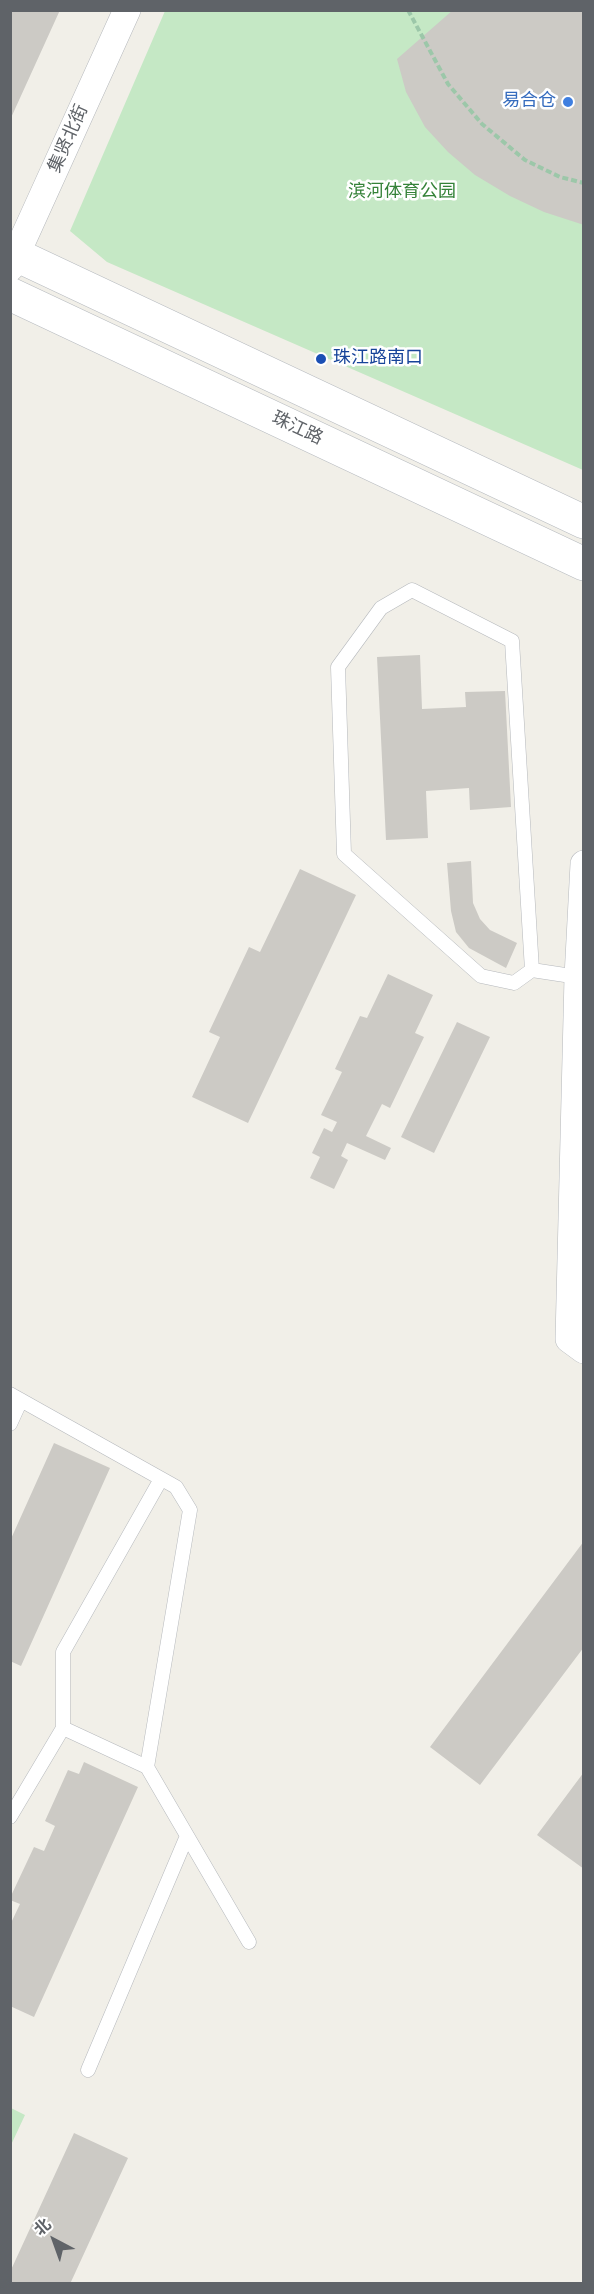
<!DOCTYPE html>
<html>
<head>
<meta charset="utf-8">
<style>
	body { margin:0 }
	#map { position:relative; width:594px; height:2294px; overflow:hidden; background:#f1efe8; font-family:"Titillium Web","Noto Sans SC",sans-serif }
	canvas { display:block }
	.frame { position:absolute; inset:0; border:12px solid #5f6368; pointer-events:none }
	.north { position:absolute; left:24px; top:2210px; width:60px; height:60px; -webkit-text-stroke:4px #fff; paint-order:stroke; rotate:319deg; font-size:16px; font-weight:700; line-height:24px; text-align:center; color:#5f6368 }
	.north::after { content:''; display:block; margin:auto; width:21px; height:27px; background:#5f6368; clip-path:polygon(50% 0,100% 100%,50% 72%,0 100%) }
</style>
</head>
<body>
<div id="map">
<canvas width="594" height="2294"></canvas>
<div class="frame"></div>
<div class="north">北</div>
</div>
<script>
const context = document.querySelector('canvas').getContext('2d');
context.lineJoin = 'round';
function fill(path, color) { context.fillStyle = color; context.fill(path, 'evenodd'); }
const shape = rows => new Path2D(rows.map(r => 'M' + r).join(''));
function strokePath(path, color, width, dash) { context.strokeStyle = color; context.lineWidth = width; context.lineCap = dash ? 'butt' : 'round'; context.setLineDash(dash || []); context.stroke(path); }
function label(font, color, halo, rows, align = 'center') {
  context.font = font + ' "Titillium Web","Noto Sans SC",sans-serif'; context.lineWidth = 5; context.setLineDash([]); context.textBaseline = 'middle'; context.strokeStyle = halo; context.fillStyle = color; for (const [text, x, y, turn = 0] of rows) {
    context.save(); context.translate(x, y); context.rotate((+turn || 0) * Math.PI / 180); context.textAlign = isNaN(turn) ? turn : align; if (halo) context.strokeText(text, 0, 0); context.fillText(text, 0, 0); context.restore();
  }
}
fill(shape([
	[165,11,583,11,583,470,107,262,70,231],
	[11,2108,25,2115,11,2145]
]), '#c5e8c5');
fill(shape([
	[10,10,60,10,10,120],
	[453,10,584,10,584,225,544,212,510,196,475,175,448,152,425,127,406,92,397,59],
	[420,655,422,709,466,707,465,692,505,691,511,807,470,810,469,788,426,791,428,838,386,840,377,657],
	[471,861,473,903,480,919,490,930,517,943,506,968,469,948,456,932,451,911,447,863],
	[300,869,356,895,248,1123,192,1097,220,1037,209,1032,249,947,260,952],
	[388,974,433,995,415,1033,424,1037,390,1108,382,1104,366,1136,391,1148,385,1160,347,1143,341,1156,348,1160,334,1189,310,1178,320,1157,312,1153,324,1128,332,1132,337,1122,321,1115,342,1072,335,1069,360,1016,367,1018],
	[457,1022,490,1037,434,1153,401,1137],
	[54,1443,110,1468,21,1666,10,1661,10,1541],
	[584,1541,584,1647,480,1785,430,1747],
	[84,1762,138,1787,34,2017,10,2006,10,1925,20,1904,10,1900,10,1898,34,1847,44,1851,55,1826,45,1821,68,1770,79,1774],
	[584,1772,584,1869,537,1835],
	[74,2133,128,2158,70,2284,10,2284,10,2272]
]), '#cccac5');
const service = shape([
	[532,970,514,983,481,976,344,854,338,667,381,608,412,590,512,641,532,970,578,977],
	[10,1394,176,1487,190,1510,147,1767,249,1942],
	[10,1424,21,1400],
	[63,1728,147,1767],
	[10,1817,63,1728,63,1652,161,1479],
	[88,2070,187,1836]
]);
const minor = shape([
	[10,268,127,10],
	[584,864,578,977,569,1339,584,1350]
]);
const secondary = shape([
	[10,252,584,522],
	[10,294,584,564]
]);
strokePath(service, '#b5b8bc', 15);
strokePath(minor, '#b5b8bc', 28);
strokePath(secondary, '#b6babf', 34);
strokePath(shape([
	[408,10,448,84,482,124,525,160,560,177,584,183]
]), '#9cc7a9', 4, [6, 3]);
strokePath(service, '#fff', 14);
strokePath(minor, '#fff', 27);
strokePath(secondary, '#fff', 33);
for (const [x, y, r, color] of [
	[568,102,6,"#3f7fe0"],
	[321,359,6,"#1a4fb4"]
]) { const dot = new Path2D(); dot.arc(x, y, r, 0, 2 * Math.PI); context.fillStyle = color; context.fill(dot); strokePath(dot, '#fff', 2); }
label('18px', '#366cbe', '#fff', [
	["易合仓",556,102]
], 'right');
label('18px', '#5f6368', '#fff', [
	["集贤北街",69,139,-66],
	["珠江路",297,429,25]
]);
label('18px', '#348238', '#fff', [
	["滨河体育公园",402,193]
]);
label('18px', '#164399', '#fff', [
	["珠江路南口",333,359]
], 'left');
</script>
</body>
</html>
